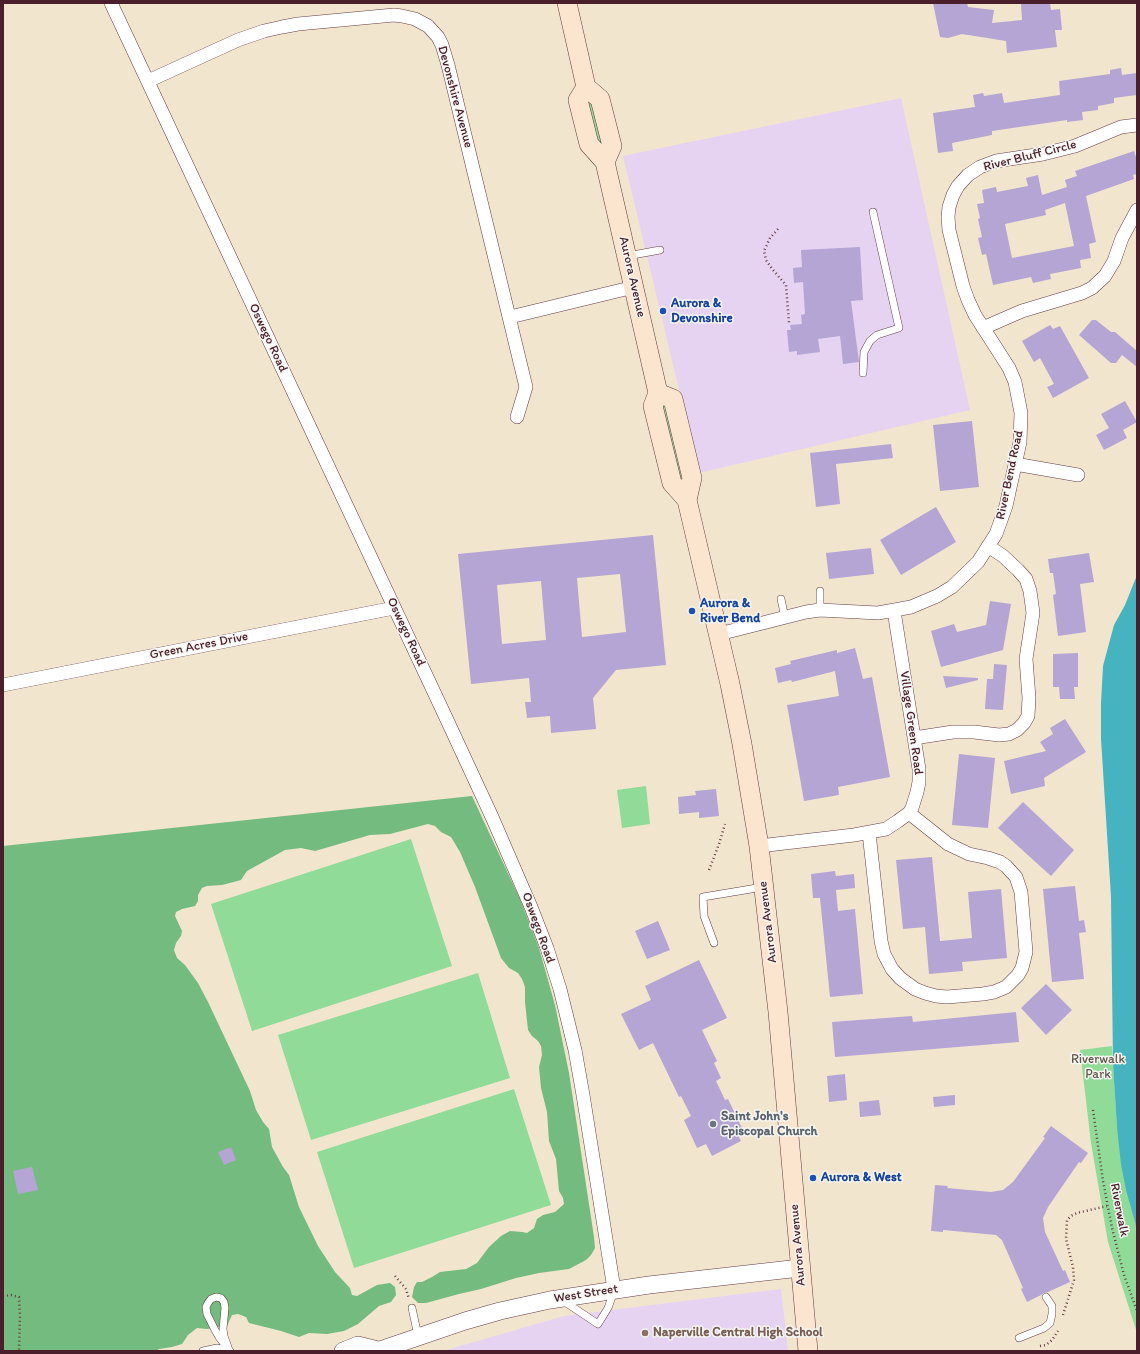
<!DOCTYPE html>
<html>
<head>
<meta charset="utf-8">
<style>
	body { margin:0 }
	#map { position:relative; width:1140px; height:1354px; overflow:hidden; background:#f2e5ce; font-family:Itim,sans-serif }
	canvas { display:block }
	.frame { position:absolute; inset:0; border:4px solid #4a1f2b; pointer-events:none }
</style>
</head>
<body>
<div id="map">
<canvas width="1140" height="1354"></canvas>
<div class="frame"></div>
</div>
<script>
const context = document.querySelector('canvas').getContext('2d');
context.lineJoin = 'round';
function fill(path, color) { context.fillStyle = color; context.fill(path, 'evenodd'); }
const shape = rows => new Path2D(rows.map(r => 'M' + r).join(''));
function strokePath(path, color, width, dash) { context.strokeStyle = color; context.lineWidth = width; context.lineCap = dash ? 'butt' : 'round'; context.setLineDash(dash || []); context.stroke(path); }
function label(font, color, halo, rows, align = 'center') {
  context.font = font + ' Itim,sans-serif'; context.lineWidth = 3; context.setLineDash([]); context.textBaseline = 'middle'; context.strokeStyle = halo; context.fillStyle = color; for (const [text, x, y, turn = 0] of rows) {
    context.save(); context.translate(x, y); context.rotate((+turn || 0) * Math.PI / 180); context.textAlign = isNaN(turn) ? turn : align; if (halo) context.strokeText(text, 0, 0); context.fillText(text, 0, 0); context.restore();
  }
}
fill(shape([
	[901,98,970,410,699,473,623,156],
	[781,1289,788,1351,443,1351,564,1316]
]), '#e5d3f1');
fill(shape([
	[591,98,605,154,596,138,587,99],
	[663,400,670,421,683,474,682,485,660,401],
	[646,786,650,824,622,828,617,790],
	[411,839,452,966,252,1031,211,904],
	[478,973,510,1078,311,1140,278,1035],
	[1112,1046,1117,1128,1137,1227,1137,1333,1108,1242,1091,1143,1080,1050],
	[514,1089,551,1205,354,1268,317,1152]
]), '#90db98');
fill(shape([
	[472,796,520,899,539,948,555,1005,569,1073,594,1237,595,1248,591,1255,586,1260,569,1269,539,1273,516,1278,481,1289,459,1294,426,1303,418,1303,412,1297,414,1287,417,1282,422,1282,432,1277,440,1272,466,1269,477,1263,489,1247,501,1236,510,1231,522,1232,527,1233,534,1228,537,1219,543,1215,555,1212,564,1204,563,1198,559,1191,556,1159,549,1141,547,1112,541,1088,539,1067,542,1055,541,1046,538,1041,532,1036,528,1030,525,1002,525,987,522,979,518,973,509,968,501,958,475,887,460,852,451,837,441,832,435,826,428,824,390,834,370,835,315,851,301,848,285,850,247,871,241,880,222,885,207,886,202,888,198,895,198,901,195,906,182,909,176,912,175,916,182,931,181,936,176,943,174,950,177,958,185,965,198,983,208,1002,250,1091,256,1110,263,1122,269,1129,272,1147,283,1167,289,1175,299,1207,318,1246,335,1272,350,1288,352,1295,357,1296,377,1285,390,1283,395,1287,396,1295,391,1302,379,1306,358,1324,344,1331,327,1334,309,1333,299,1337,281,1331,249,1323,246,1317,238,1314,232,1315,227,1326,207,1329,197,1328,188,1335,182,1344,172,1347,159,1349,156,1351,3,1351,3,846]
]), '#74bb80');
fill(shape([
	[1137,575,1137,1229,1126,1190,1121,1164,1117,1128,1113,1064,1111,897,1101,739,1101,703,1103,666,1114,625,1125,605]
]), '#46b4c0');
fill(shape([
	[933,3,967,3,968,7,994,10,992,23,1022,20,1021,4,1050,3,1051,10,1060,9,1062,30,1055,30,1057,47,1007,53,1006,41,962,34,948,38,940,37],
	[1121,68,1122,75,1137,73,1137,95,1114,98,1114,103,1098,106,1098,110,1082,112,1083,120,1067,122,1067,120,992,131,992,135,952,143,953,151,938,153,933,113,975,107,973,95,983,93,984,96,1002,93,1004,103,1060,95,1059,81,1110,74,1110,70],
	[1134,151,1137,160,1137,174,1133,175,1134,179,1086,196,1096,242,1089,244,1091,258,1080,260,1081,268,1050,274,1051,279,1033,283,1031,277,993,285,986,254,982,255,978,238,982,237,978,219,980,218,977,204,984,203,982,190,996,187,997,192,1028,186,1026,178,1038,175,1042,195,1067,187,1065,180,1077,176,1075,171],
	[1065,203,1074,246,1012,258,1005,224,1046,215,1045,210],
	[860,247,863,300,851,301,859,362,843,364,840,336,818,339,820,352,797,355,797,351,789,352,787,330,791,330,790,325,802,324,801,315,805,314,803,282,794,283,793,268,802,267,801,250],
	[1092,320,1096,320,1111,332,1115,332,1137,351,1137,367,1122,355,1116,363,1111,363,1079,335],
	[1050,325,1053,329,1060,326,1089,378,1053,398,1047,387,1054,384,1040,358,1034,362,1022,341],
	[1125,401,1137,422,1123,430,1127,438,1104,450,1096,435,1109,428,1101,414],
	[972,421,979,487,940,491,933,425],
	[891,444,893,458,836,464,840,504,816,507,810,453],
	[936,507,956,542,901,575,880,540],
	[653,535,666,665,616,670,593,698,596,729,551,733,550,716,527,718,525,702,531,702,529,678,471,684,458,554],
	[620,574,626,632,582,637,577,578],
	[541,581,546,640,502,644,497,585],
	[871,548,874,574,829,579,826,553],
	[1089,553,1094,582,1080,584,1086,632,1058,636,1053,595,1056,594,1053,573,1050,573,1048,559],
	[990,601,1011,604,1003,650,941,667,931,631,954,624,957,632,986,625],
	[855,648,863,679,872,677,890,777,838,787,839,795,804,801,787,705,839,696,835,671,792,682,791,680,778,683,775,668,791,664,790,661,837,650,837,653],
	[1078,653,1078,687,1074,687,1075,699,1060,699,1059,687,1053,687,1053,654],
	[994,664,1007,665,1003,710,985,709,987,679,993,679],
	[943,676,978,678,978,680,946,688],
	[1065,719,1086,752,1044,778,1045,786,1011,794,1004,761,1046,751,1040,742,1053,734,1050,728],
	[959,754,995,758,988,828,952,825],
	[716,789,719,816,699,818,699,812,679,814,678,797,696,795,695,791],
	[1023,802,1074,850,1051,876,998,828],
	[932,857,940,941,972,938,968,892,1001,889,1007,958,962,962,963,971,929,974,925,927,903,929,896,860],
	[835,871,836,876,854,874,855,888,836,890,838,911,855,909,863,994,830,997,820,898,813,898,811,874],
	[1075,886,1079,921,1084,920,1086,932,1079,933,1084,979,1052,982,1043,889],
	[658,921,670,950,647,959,635,931],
	[699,960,727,1018,702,1030,717,1061,714,1063,721,1078,716,1081,725,1100,728,1099,742,1128,736,1131,741,1141,712,1156,706,1144,697,1148,684,1120,691,1116,681,1096,679,1097,653,1043,639,1050,621,1014,651,1000,645,986],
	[1046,984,1072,1010,1046,1035,1021,1008],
	[1016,1012,1019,1042,835,1057,832,1022,912,1016,913,1022],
	[845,1074,847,1100,829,1102,827,1076],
	[955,1095,955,1105,934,1107,933,1097],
	[879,1100,881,1115,860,1117,859,1102],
	[1051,1126,1088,1153,1081,1163,1079,1162,1048,1207,1043,1218,1045,1232,1063,1271,1065,1270,1070,1282,1048,1292,1044,1293,1041,1295,1027,1302,1021,1289,1023,1288,1002,1240,996,1235,943,1230,943,1232,931,1231,935,1185,948,1186,947,1188,991,1192,1003,1190,1013,1182,1045,1138,1043,1137],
	[231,1147,236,1160,224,1165,218,1152],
	[32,1167,38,1190,18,1194,13,1171]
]), '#b4a5d4');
const service = shape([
	[627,256,660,250],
	[863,373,864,352,870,341,877,335,899,328,873,212],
	[820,591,820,610],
	[781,599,785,618],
	[714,943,704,916,703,897,763,887],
	[562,1300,598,1324,608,1308,614,1291],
	[412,1308,418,1336],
	[1019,1338,1044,1328,1050,1323,1052,1314,1052,1306,1046,1297],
	[229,1350,224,1336,223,1329,225,1308,224,1302,221,1298,216,1297,211,1299,208,1303,206,1307,207,1314,215,1330,219,1337,229,1350,230,1351],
	[203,1351,217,1348,229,1350]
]);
const minor = shape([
	[111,3,448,722,492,817,531,907,547,948,560,989,575,1050,583,1095,614,1289],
	[148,81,238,40,264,31,282,27,298,24,394,15,402,16,415,19,428,26,438,37,442,45,448,65,526,387,517,417],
	[510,317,634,287],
	[983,328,1022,311,1082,293,1092,288,1105,276,1114,261,1122,238,1137,210],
	[1015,464,1078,475],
	[719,634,806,612,820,610,878,613,911,607,937,596,952,587,978,562,996,534,1006,506,1020,442,1021,413,1015,382,1009,368,975,315,968,300,963,286,949,230,948,217,949,207,953,195,958,186,968,175,980,167,996,161,1043,154,1075,146,1121,127,1137,125],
	[3,685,394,608],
	[914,738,953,732,974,732,999,735,1009,734,1017,730,1024,723,1028,716,1029,698,1026,659,1033,613,1030,591,1026,579,1018,570,1003,556,988,546],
	[869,833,881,941,884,954,892,969,900,978,915,989,925,993,936,996,947,997,983,994,994,992,1006,987,1018,975,1022,968,1026,952,1021,892,1016,877,1006,866,1000,862,988,858,969,854,948,844,909,813],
	[759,846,854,835,886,829,898,821,909,813,912,808,917,792,919,782,919,769,894,611]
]);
const tertiary = shape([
	[343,1351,358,1345,378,1350],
	[377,1351,465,1321,500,1311,550,1300,649,1285,800,1268]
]);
const secondary = shape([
	[567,3,586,87,600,99,612,146,605,162],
	[586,87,578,100,589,144,605,162,658,393,653,406,672,483,687,500],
	[658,393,673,399,692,478,687,500,730,684,742,744,759,846,778,1012,808,1351]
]);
strokePath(service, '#633d43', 8);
strokePath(minor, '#633d43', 14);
strokePath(tertiary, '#633d43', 18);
strokePath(secondary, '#633d43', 20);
strokePath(shape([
	[778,229,770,238,764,251,766,260,773,270,786,285,789,323],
	[709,870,719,844,725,824],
	[1093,1110,1103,1181,1112,1228,1124,1275,1137,1311],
	[395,1276,406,1289,409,1299],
	[3,1296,11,1295,19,1297,20,1316,19,1351],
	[1063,1315,1074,1280,1073,1267,1066,1239,1067,1220,1071,1216,1077,1213,1107,1206],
	[1040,1346,1046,1345,1052,1340,1058,1331]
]), '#633d43', 2.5, [1, 3]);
strokePath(service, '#fff', 7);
strokePath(minor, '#fff', 13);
strokePath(tertiary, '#fff', 17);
strokePath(secondary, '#fce5cf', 19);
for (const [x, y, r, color] of [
	[663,311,4,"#1a4fb4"],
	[692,611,4,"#1a4fb4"],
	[713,1124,4,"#6b7280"],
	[813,1178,4,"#1a4fb4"],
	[645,1333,4,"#8d6e63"]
]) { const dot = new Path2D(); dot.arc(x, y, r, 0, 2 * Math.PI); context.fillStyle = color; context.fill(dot); strokePath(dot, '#f6f6f2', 1.5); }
label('13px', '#4a1f2b', '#f6f6f2', [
	["Devonshire Avenue",455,97,75],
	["River Bluff Circle",1030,156,-14],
	["Aurora Avenue",632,277,77],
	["Oswego Road",268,338,65],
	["River Bend Road",1010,475,-78],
	["Oswego Road",406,632,65],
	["Green Acres Drive",199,646,-11],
	["Village Green Road",911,723,82],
	["Aurora Avenue",768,922,-97],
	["Oswego Road",538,928,70],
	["Riverwalk",1119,1210,79],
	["Aurora Avenue",798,1245,-95],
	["West Street",586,1294,-9]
]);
label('bold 13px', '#164399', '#f6f6f2', [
	["Aurora &",671,304],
	["Devonshire",671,319],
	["Aurora &",700,604],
	["River Bend",700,619],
	["Aurora & West",821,1178]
], 'left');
label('13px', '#5f574c', '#f6f6f2', [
	["Riverwalk",1098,1060],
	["Park",1098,1075]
]);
label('bold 13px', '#5b616d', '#f6f6f2', [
	["Saint John's",721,1117],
	["Episcopal Church",721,1132]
], 'left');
label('bold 13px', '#785e54', '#f6f6f2', [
	["Naperville Central High School",653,1333]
], 'left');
</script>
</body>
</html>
